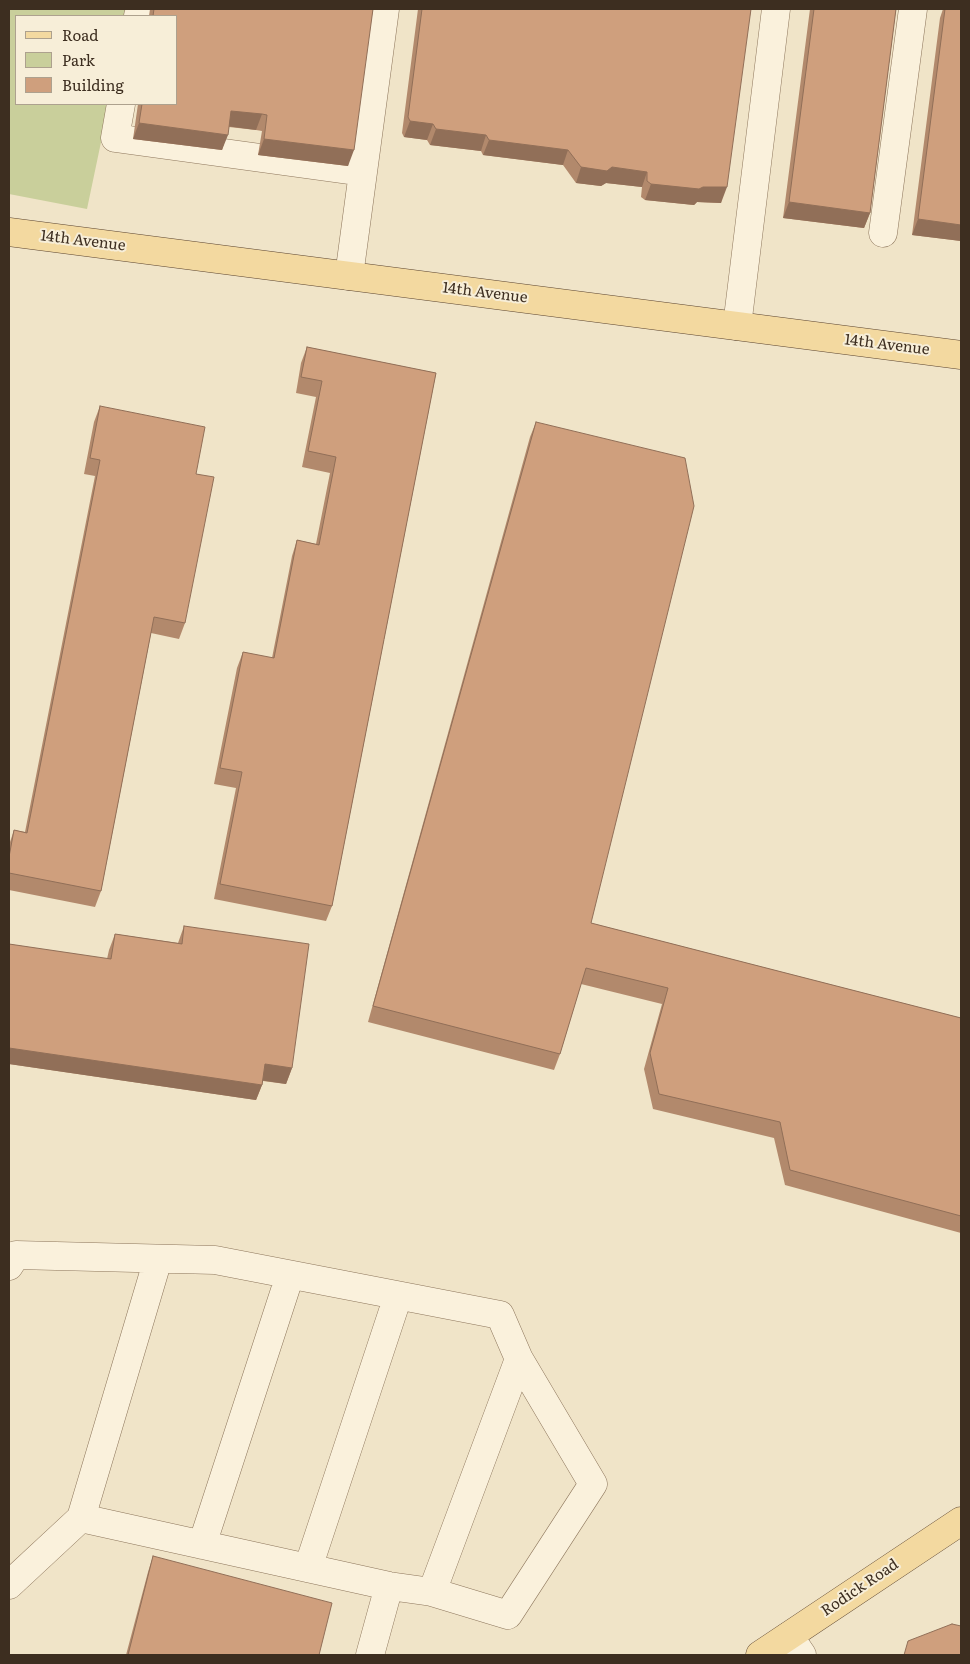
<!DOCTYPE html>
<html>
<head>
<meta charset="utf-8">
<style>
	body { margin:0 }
	#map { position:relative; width:970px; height:1664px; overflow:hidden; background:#f0e4c8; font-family:Literata,serif }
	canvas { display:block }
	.frame { position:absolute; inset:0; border:10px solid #3d2e20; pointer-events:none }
	.legend { position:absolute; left:15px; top:15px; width:162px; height:90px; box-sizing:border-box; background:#f7eed8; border:1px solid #ada18e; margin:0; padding:6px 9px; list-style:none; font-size:15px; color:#3d2e20 }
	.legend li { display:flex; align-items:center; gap:10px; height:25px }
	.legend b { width:25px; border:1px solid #ada18e }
</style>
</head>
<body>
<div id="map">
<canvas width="970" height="1664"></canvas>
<div class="frame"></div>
<ul class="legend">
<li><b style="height:6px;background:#f3d9a0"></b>Road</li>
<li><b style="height:14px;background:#c9cf9b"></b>Park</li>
<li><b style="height:14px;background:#cf9f7d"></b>Building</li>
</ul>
</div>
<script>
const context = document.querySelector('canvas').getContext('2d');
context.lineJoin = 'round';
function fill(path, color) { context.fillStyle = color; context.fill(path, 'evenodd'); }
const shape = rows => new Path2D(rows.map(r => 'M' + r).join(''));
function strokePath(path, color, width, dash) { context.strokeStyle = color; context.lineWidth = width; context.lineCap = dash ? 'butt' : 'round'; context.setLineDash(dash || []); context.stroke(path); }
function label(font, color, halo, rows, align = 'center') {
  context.font = font + ' Literata,serif'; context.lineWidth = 4; context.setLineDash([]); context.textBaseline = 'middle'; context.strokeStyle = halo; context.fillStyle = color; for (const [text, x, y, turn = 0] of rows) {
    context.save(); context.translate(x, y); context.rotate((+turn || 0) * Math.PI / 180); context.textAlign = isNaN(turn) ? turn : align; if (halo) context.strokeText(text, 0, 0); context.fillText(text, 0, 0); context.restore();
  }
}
fill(shape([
	[9,9,128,9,126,16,16,16,16,104,109,104,87,209,9,194]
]), '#c9cf9b');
const minor = shape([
	[138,16,140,9],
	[121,104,115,138,363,172],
	[883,233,913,9],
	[349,276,385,9],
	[737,326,776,9],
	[9,1266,16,1255,215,1260,500,1315,519,1359,432,1592,389,1586,81,1518,9,1585],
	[81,1518,158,1259],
	[202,1545,290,1275],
	[308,1568,398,1296],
	[432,1592,508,1615,593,1484,519,1359],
	[789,1636,802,1655],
	[370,1655,389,1586]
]);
const major = shape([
	[9,232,961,355],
	[760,1655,961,1521]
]);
strokePath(minor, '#8d765c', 29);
strokePath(major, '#5b4430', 29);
strokePath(minor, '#faf1dc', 28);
strokePath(major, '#f3d9a0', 28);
fill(shape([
	[150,9,373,9,348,166,258,155,262,131,256,130,229,127,222,150,133,139,138,104,176,104,176,16,149,16],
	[418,9,751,9,721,203,697,202,694,205,645,200,641,197,642,187,606,183,601,186,576,183,563,165,483,155,481,151,430,145,427,140,404,137,402,133],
	[810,9,896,9,870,213,864,228,783,218],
	[943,9,961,9,961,241,912,235,940,18],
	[307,347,436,373,332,906,326,921,214,899,236,788,214,784,237,668,243,652,272,658,292,556,297,540,316,544,330,473,302,467,316,397,296,393,301,363],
	[100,406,196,474,185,623,179,639,151,633,101,891,95,907,9,890,9,845,14,830,25,832,95,476,84,474,94,422],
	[536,422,591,923,961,1018,961,1233,785,1185,774,1138,653,1109,644,1069,662,1004,581,984,560,1054,554,1070,368,1022,530,437],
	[184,926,292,1068,286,1084,263,1081,262,1085,256,1100,9,1064,9,944,107,959,109,950,115,934,178,943],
	[153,1556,319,1655,126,1655,148,1572]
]), '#b2896c');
fill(shape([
	[231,111,262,114,256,130,226,126],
	[410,121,433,124,427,140,404,137],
	[139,123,228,135,222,150,133,139],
	[436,129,486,135,481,151,430,145],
	[264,139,354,150,348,166,258,155],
	[489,140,568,150,563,165,483,155],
	[581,167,612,167,647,172,642,187,606,183,601,186,576,183],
	[651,184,703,187,727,187,721,203,697,202,694,205,645,200],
	[789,202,870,213,864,228,783,218],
	[918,219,961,225,961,241,912,235],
	[9,1048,262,1085,256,1100,9,1064],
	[265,1064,292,1068,286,1084,259,1080]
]), '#916f58');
const building = shape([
	[154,9,373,9,354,150,264,139,267,115,262,114,231,111,228,135,139,123,142,104,176,104,176,16,153,16,154,9],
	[422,9,751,9,727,187,703,187,699,189,651,184,647,181,647,172,612,167,607,171,581,167,568,150,489,140,486,135,436,129,433,124,410,121,408,117,422,9],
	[814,9,896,9,870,213,789,202,814,9],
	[945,9,961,9,961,225,918,219,945,9],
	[307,347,436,373,332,906,220,884,242,772,220,768,243,652,274,658,297,540,319,545,336,457,308,451,322,381,301,377,307,347],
	[100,406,205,427,196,474,214,477,185,623,154,617,101,891,9,873,9,857,14,830,27,833,100,460,90,458,100,406],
	[536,422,685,458,694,506,591,923,961,1018,961,1216,790,1170,780,1122,659,1094,650,1053,668,988,586,968,560,1054,373,1006,536,422],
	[184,926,309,944,292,1068,265,1064,262,1085,9,1048,9,944,111,959,115,934,182,944,184,926],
	[153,1556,332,1603,319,1655,128,1655,153,1556],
	[952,1624,961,1626,961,1655,904,1655,908,1641,952,1624]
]);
fill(building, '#cf9f7d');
strokePath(building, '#916f58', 1);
label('15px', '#3d2e20', '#f7eed8', [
	["14th Avenue",83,241,7],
	["14th Avenue",485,293,7],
	["14th Avenue",887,345,7],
	["Rodick Road",860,1588,-34]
]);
</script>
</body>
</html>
